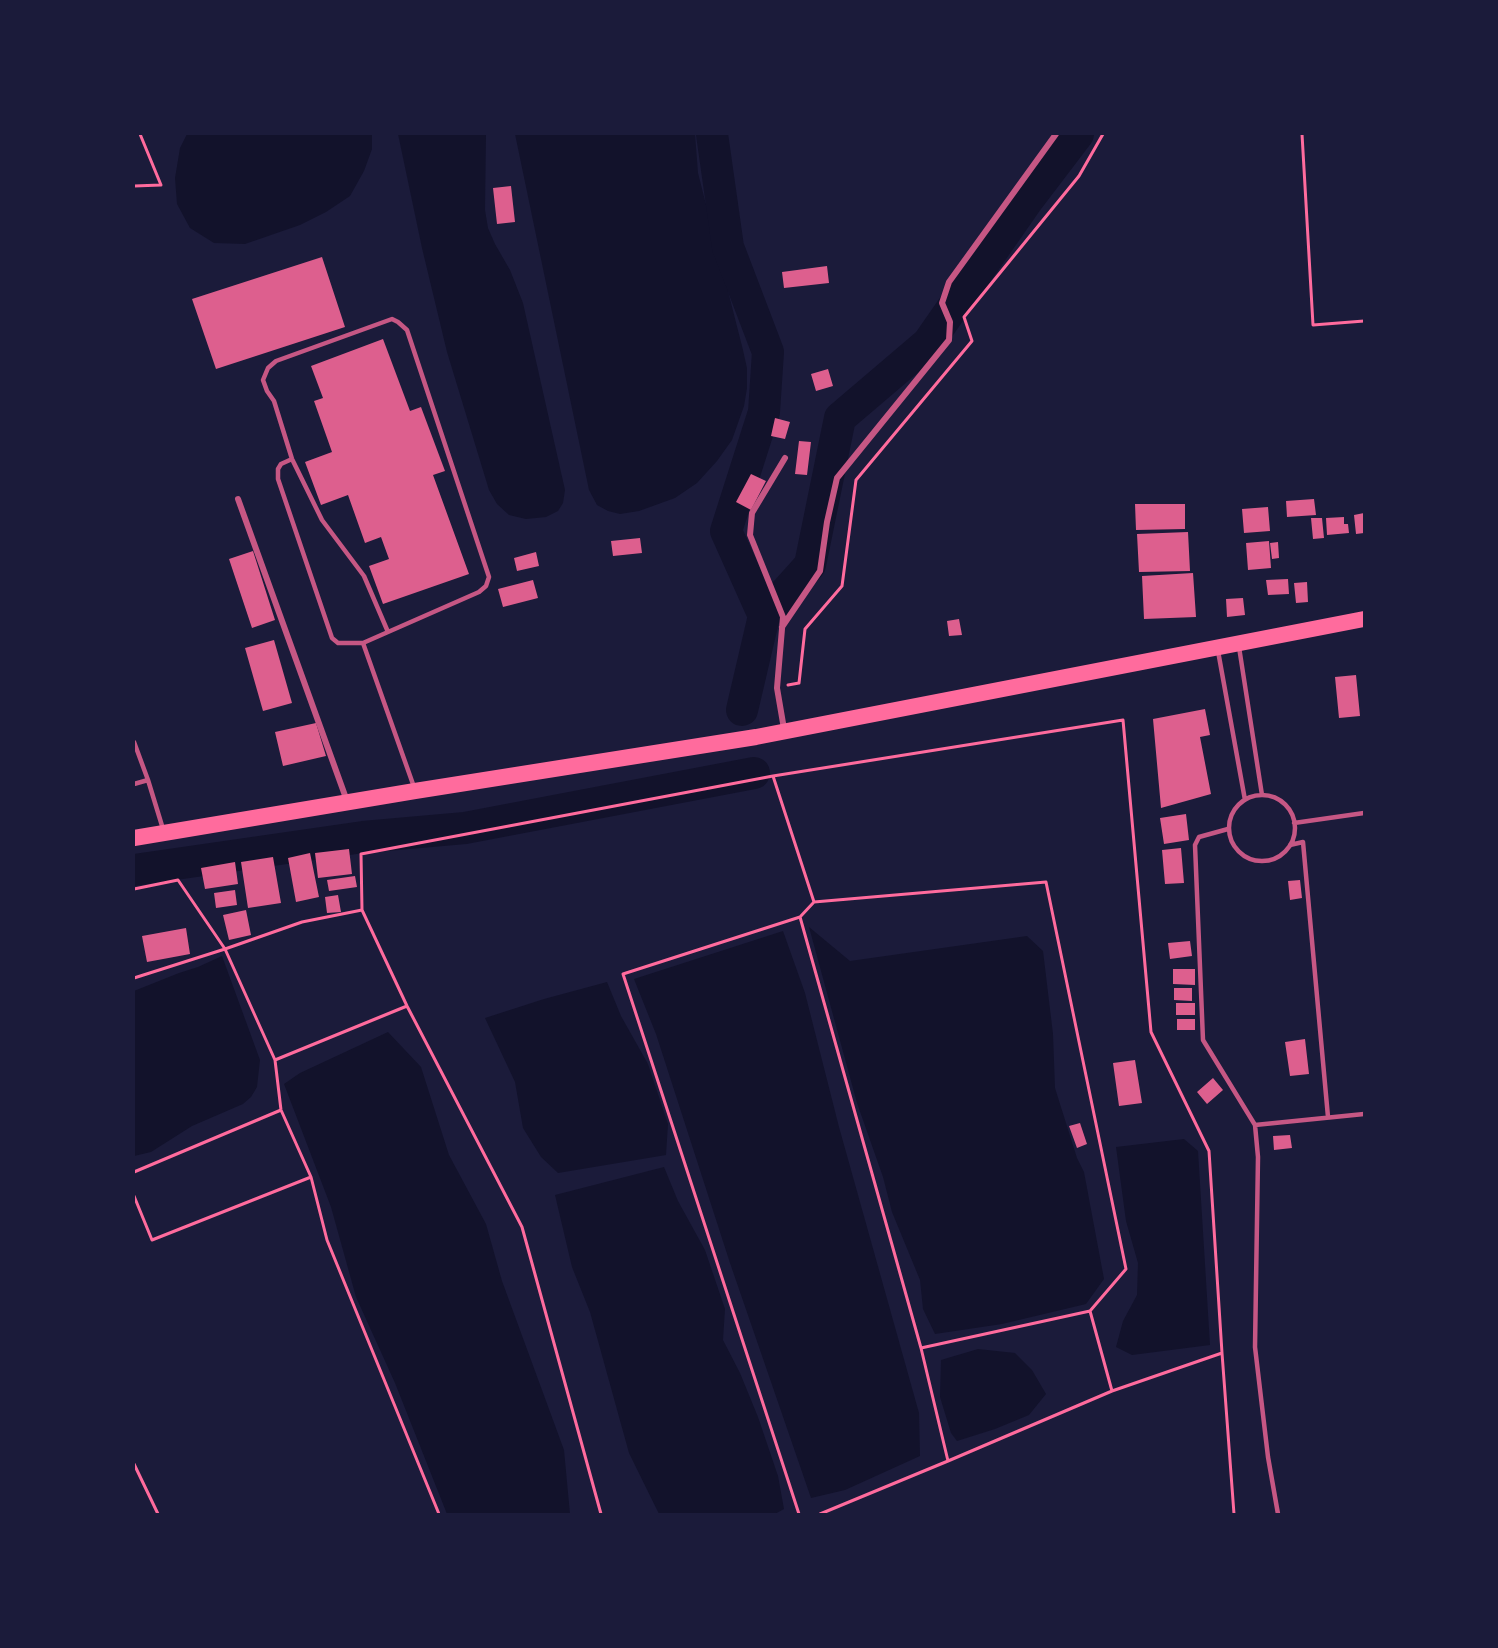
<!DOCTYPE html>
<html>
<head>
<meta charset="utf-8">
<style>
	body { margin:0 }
	#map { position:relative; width:1498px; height:1648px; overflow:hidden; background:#1b1b3a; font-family:"Alegreya Sans",sans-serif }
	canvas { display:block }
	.frame { position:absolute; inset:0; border:135px solid #1b1b3a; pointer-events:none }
</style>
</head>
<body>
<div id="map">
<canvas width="1498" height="1648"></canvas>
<div class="frame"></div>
</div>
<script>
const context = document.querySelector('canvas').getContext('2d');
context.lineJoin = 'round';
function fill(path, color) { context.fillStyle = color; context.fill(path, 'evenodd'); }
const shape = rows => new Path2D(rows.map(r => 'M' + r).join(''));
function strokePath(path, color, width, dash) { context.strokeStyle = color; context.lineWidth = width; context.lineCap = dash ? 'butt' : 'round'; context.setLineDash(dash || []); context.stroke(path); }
fill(shape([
	[187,134,372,134,372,149,364,171,350,196,326,212,300,225,245,244,214,243,190,228,177,204,175,178,180,148],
	[398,134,486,134,485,210,488,228,495,244,510,270,523,303,565,490,563,503,558,511,546,517,526,519,509,515,497,504,489,490,447,352,422,248],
	[515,134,695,134,698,173,743,350,747,368,747,388,744,406,732,440,717,461,697,483,675,498,639,511,620,514,608,511,597,505,589,490],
	[809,927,850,961,1027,936,1043,951,1053,1034,1055,1088,1077,1158,1084,1172,1104,1279,1086,1304,1002,1324,935,1334,923,1309,920,1280,892,1212,883,1177,857,1103],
	[783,931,805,993,839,1127,919,1413,920,1456,845,1490,811,1498,730,1263,656,1034,634,979],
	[222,956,260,1060,257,1087,251,1097,243,1104,192,1126,151,1152,134,1156,134,991,179,973,198,967],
	[607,982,621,1016,648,1064,668,1124,666,1155,558,1173,541,1157,523,1128,515,1082,485,1018,544,999],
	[388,1032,421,1067,449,1155,486,1224,502,1281,564,1450,570,1514,447,1514,395,1383,356,1297,331,1207,284,1084,300,1073],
	[1184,1139,1198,1151,1210,1345,1132,1355,1116,1347,1123,1321,1137,1295,1138,1263,1126,1221,1116,1147],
	[664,1167,678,1201,705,1250,725,1309,723,1340,740,1373,758,1417,778,1476,784,1509,775,1514,659,1514,629,1453,590,1312,572,1267,555,1195],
	[978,1349,1015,1353,1032,1370,1046,1394,1029,1415,995,1429,957,1441,951,1433,940,1397,941,1360]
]), '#12122b');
strokePath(shape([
	[712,134,728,247,768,352,764,412,726,531,764,616],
	[742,710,764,616,810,565,840,418,928,343,1027,201,1078,134],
	[134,870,363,837,465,828,754,773]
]), '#12122b', 32);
fill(shape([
	[511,186,515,222,497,224,493,188],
	[322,257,345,327,216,369,192,299],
	[827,266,829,283,784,288,782,272],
	[383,339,410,411,421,407,445,471,433,475,469,574,383,604,369,566,389,559,381,537,365,543,348,495,321,505,305,462,332,452,314,401,323,398,311,366],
	[828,369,833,386,816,391,811,374],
	[775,418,790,422,785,439,771,436],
	[799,441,811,442,807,475,795,474],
	[751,474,766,481,751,510,736,502],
	[1314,499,1316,515,1287,517,1286,501],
	[1135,504,1185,504,1185,529,1136,530],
	[1268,507,1270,531,1244,533,1242,509],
	[1364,513,1364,533,1356,534,1354,515],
	[1344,517,1344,524,1348,524,1349,533,1327,535,1326,518],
	[1311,518,1322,518,1324,538,1313,539],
	[1188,532,1190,571,1139,572,1137,534],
	[640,538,642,553,613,556,611,541],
	[1269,541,1271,568,1248,570,1246,543],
	[1278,542,1279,558,1272,559,1270,543],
	[253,551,275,620,252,628,229,559],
	[536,552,539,566,517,571,514,558],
	[1193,573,1196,617,1144,619,1142,576],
	[1288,579,1289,594,1268,595,1266,580],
	[533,580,538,598,503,607,498,589],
	[1307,582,1308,602,1296,603,1294,583],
	[1243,598,1245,615,1227,617,1226,599],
	[959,619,962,635,949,636,947,621],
	[274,640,292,703,263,711,245,648],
	[1356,675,1360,716,1339,718,1335,677],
	[1205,709,1210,735,1200,737,1211,794,1161,808,1153,719],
	[316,723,326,756,283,766,275,732],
	[1186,814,1189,840,1164,844,1160,818],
	[1181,848,1184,883,1165,884,1162,850],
	[349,849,352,874,318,878,315,853],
	[310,853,319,897,296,902,288,858],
	[273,857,281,903,248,908,241,862],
	[235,862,238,884,205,889,201,868],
	[355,876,357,887,329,891,327,880],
	[1300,880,1302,898,1290,900,1288,881],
	[235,890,237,905,216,908,214,893],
	[338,895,341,912,327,913,325,897],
	[246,910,251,935,229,940,223,915],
	[186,928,190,954,147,962,142,936],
	[1190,941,1192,956,1170,959,1168,943],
	[1173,969,1195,969,1195,985,1173,984],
	[1174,988,1192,988,1192,1001,1174,1000],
	[1176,1003,1195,1003,1195,1015,1176,1015],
	[1177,1019,1195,1019,1195,1030,1177,1030],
	[1305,1039,1309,1074,1290,1076,1285,1042],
	[1135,1060,1142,1103,1119,1106,1113,1063],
	[1213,1078,1223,1090,1207,1104,1197,1092],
	[1080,1123,1087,1144,1077,1148,1069,1126],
	[1290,1135,1292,1148,1274,1150,1273,1136]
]), '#dd5f8e');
strokePath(shape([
	[1302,134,1313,325,1364,321],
	[134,186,161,185,140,134],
	[788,685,799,683,805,629,842,586,856,480,972,341,964,317,1079,176,1103,134],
	[773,776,1123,720,1151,1032,1209,1151,1222,1353,1112,1391,1090,1311],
	[134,889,178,880,225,949,302,922,362,910,361,854,773,776,814,902,800,917,623,974,799,1514],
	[814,902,1046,882,1126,1269,1090,1311,921,1348],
	[362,910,407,1006,522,1227,601,1514],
	[800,917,921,1348,948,1461,820,1514],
	[134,978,225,949,275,1060],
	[407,1006,275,1060,281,1110,311,1177,327,1240,439,1514],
	[134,1172,281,1110],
	[134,1196,152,1240,311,1177],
	[1222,1353,1234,1514],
	[948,1461,1112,1391],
	[134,1464,158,1514]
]), '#ff6b9d', 3);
strokePath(shape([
	[292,459,281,464,278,469,278,479,332,638,338,643,363,643,388,632,479,592,486,586,489,577,407,330,398,322,392,319,276,361,268,368,263,380,267,391,274,401,292,459,322,520,364,576,388,632],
	[363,643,414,787],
	[1239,647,1262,795],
	[1218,651,1245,800],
	[134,742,148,780],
	[134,784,148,780,163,829],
	'1229 828a33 33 0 1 1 66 0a33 33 0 1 1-66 0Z',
	[1294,823,1364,813],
	[1228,829,1199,837,1195,845,1203,1040,1255,1125,1258,1157,1255,1347,1268,1457,1278,1514],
	[1290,845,1303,842,1328,1117],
	[1255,1125,1364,1114]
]), '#c65784', 4.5);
strokePath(shape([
	[238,499,347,801],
	[782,627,820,571,827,522,837,478,949,340,950,322,942,303,949,282,1056,134],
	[784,729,777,688,783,617,750,535,752,513,785,458]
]), '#c65784', 6);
strokePath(shape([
	[134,838,415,791,756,737,1364,619]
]), '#ff6b9d', 16);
</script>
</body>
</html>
